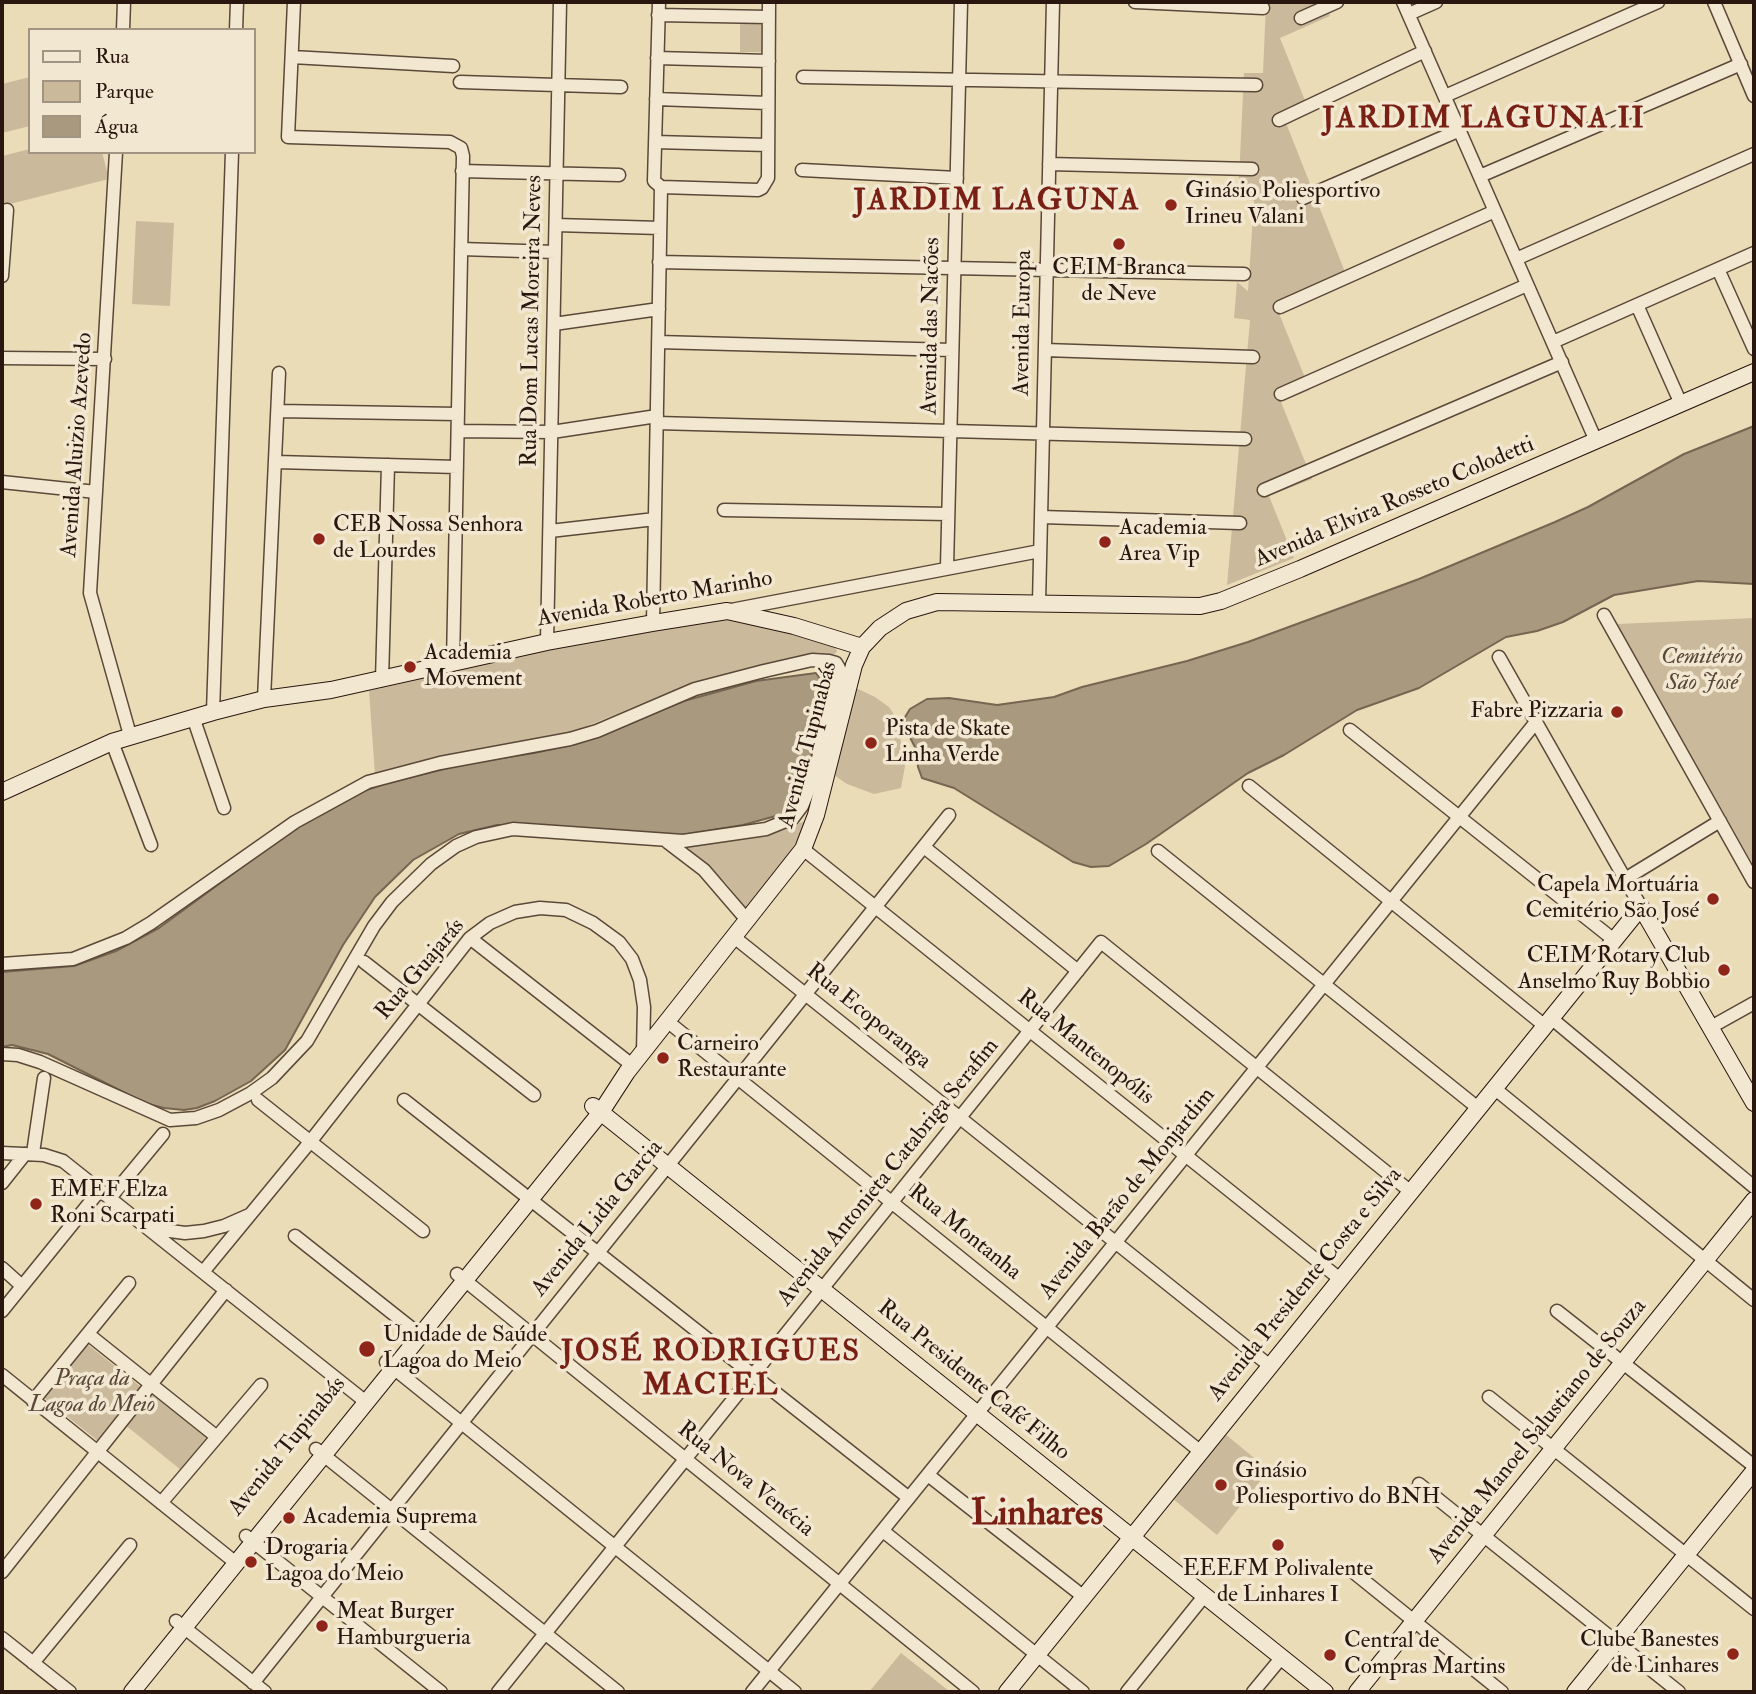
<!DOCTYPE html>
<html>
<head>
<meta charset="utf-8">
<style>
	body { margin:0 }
	#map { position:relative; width:1756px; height:1694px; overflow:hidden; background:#ebdcb8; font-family:"IM FELL Double Pica",serif }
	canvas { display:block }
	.frame { position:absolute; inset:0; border:4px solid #29160e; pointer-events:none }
	.legend { position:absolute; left:28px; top:28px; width:228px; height:126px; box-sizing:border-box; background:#f2e8d1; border:2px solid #a29483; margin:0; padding:9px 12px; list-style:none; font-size:21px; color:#29160e }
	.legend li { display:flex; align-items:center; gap:14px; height:35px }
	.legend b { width:35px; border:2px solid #a29483 }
</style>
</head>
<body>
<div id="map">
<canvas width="1756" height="1694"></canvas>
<div class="frame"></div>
<ul class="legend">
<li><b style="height:9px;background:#f2e8d1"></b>Rua</li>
<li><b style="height:19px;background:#caba9b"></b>Parque</li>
<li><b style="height:19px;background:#a9997e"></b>Água</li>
</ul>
</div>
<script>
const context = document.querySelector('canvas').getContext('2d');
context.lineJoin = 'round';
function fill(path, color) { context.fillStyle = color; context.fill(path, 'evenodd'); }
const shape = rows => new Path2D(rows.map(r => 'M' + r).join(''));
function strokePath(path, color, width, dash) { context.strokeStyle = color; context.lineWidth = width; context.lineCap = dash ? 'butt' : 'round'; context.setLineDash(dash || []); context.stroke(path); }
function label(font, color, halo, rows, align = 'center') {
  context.font = font + ' "IM FELL Double Pica",serif'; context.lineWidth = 7; context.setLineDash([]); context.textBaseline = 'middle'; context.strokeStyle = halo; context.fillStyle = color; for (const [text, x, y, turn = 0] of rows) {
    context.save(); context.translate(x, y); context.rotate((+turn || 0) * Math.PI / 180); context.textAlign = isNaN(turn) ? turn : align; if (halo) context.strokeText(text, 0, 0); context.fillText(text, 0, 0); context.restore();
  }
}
fill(shape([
	[1266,2,1324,2,1330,16,1280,38,1310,113,1286,123,1349,282,1278,311,1310,390,1281,402,1312,479,1269,496,1294,558,1227,585,1250,320,1234,318,1237,282,1248,291,1254,201,1238,199,1244,73,1263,73],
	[740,24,762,24,762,52,740,52],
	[30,77,30,126,2,133,2,84],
	[30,149,30,152,102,152,109,179,2,206,2,156],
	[136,221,174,223,170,306,132,304],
	[1754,618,1754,866,1617,624],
	[730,619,834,645,837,651,835,654,819,654,790,658,694,682,568,734,375,775,369,691,561,646,695,623],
	[854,687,875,697,889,707,897,719,905,766,901,788,874,794,847,784,834,775],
	[806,821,790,854,747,909,725,882,685,848,772,832],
	[87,1344,141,1387,98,1441,44,1398],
	[150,1391,207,1437,181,1470,124,1424],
	[1225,1434,1269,1470,1217,1535,1173,1499],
	[901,1653,934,1679,950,1692,869,1692]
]), '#caba9b');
const water = shape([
	[1754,426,1754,584,1698,581,1614,595,1563,622,1537,631,1506,637,1419,688,1357,710,1284,755,1248,773,1146,844,1109,866,1091,867,1073,862,954,788,922,778,918,767,917,751,902,722,910,709,927,699,949,698,997,705,1054,697,1082,687,1187,661,1248,642,1419,579,1555,522,1588,507,1684,454,1754,426],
	[816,673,823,683,823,713,807,771,792,802,783,814,743,825,675,836,497,825,459,834,413,860,375,897,343,945,285,1050,251,1081,215,1101,197,1108,184,1110,164,1108,145,1103,48,1054,12,1045,2,1047,2,972,74,966,116,951,159,928,294,829,358,793,384,784,464,764,534,753,576,744,684,701,756,681,816,673]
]);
fill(water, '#a9997e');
strokePath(water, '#766551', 2);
const street = shape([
	[294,2,288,137,450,142,461,148,463,156,453,663],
	[659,2,654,181,661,187,758,190,762,188,768,178,769,2],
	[1135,2,1263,8],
	[1403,2,1596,441],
	[1714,2,1754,96],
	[1409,14,1436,2],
	[658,15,769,17],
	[1301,18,1337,2],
	[123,30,124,2],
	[236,30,237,2],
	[292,57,453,66],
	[657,58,769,61],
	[803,77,1256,85],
	[460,82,621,87],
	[1445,96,1658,2],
	[656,99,768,103],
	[1279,120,1425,51],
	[655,142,768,145],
	[116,152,90,593,130,735],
	[1049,164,1252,169],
	[802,170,957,178],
	[462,171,619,175],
	[1480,176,1741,64],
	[1303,198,1460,130],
	[556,225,660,228],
	[461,249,555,252],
	[1516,259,1754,154],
	[659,262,1244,274],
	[1718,269,1754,349],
	[2,276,7,210],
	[1637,305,1681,404],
	[1280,307,1495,211],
	[554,324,659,309],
	[658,342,952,350],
	[1553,342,1754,253],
	[1045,350,1253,357],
	[2,358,105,359],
	[1281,394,1527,285],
	[278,411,458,414],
	[657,423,1245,439],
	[458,431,552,432,657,416],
	[277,462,457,467],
	[2,482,96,492],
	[1264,490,1562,362],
	[724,510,948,514],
	[1041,517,1240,523],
	[550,531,655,519],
	[947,567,961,2],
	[1039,603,1053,2],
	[731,610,1040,551],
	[1604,615,1754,882],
	[653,623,661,187],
	[547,642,560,2],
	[1499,657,1641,907],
	[382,680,388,465],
	[264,699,279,373],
	[213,712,232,152],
	[193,717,224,808],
	[1350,730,1614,940],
	[112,742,151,845],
	[1249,786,1545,1026],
	[666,841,704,870,747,920],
	[924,847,1078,971],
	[803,849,1340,1279],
	[1158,851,1478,1108],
	[1625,879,1720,821],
	[734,937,1270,1366],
	[470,938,632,1065],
	[364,962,534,1095],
	[2,964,73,959,126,938,151,923,295,822,368,782,440,763,570,739,597,731,695,689,764,671,812,660,829,661,836,663,839,668,840,674,838,685,811,784,802,806,793,818,766,829,683,841,513,829,476,837,456,846,431,864,392,902,374,926,307,1041,272,1078,251,1093,219,1110,196,1118,170,1120,40,1062,18,1055,2,1054],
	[1551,1018,1754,1187],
	[667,1021,1201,1452],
	[1711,1027,1754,1003],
	[1494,1088,1754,1300],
	[258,1100,423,1231],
	[404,1100,909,1498],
	[2,1153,44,1155,63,1161,366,1402],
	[33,1153,44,1078],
	[2,1183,25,1154],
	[110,1198,163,1134],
	[148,1228,185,1233,204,1231,224,1226,249,1215],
	[295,1236,420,1335],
	[2,1268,22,1286],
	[203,1272,310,1142,470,938,490,923,515,912,540,908,566,910,593,923,619,942,632,959,640,980,644,1007,643,1052],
	[457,1274,973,1692],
	[2,1311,100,1190],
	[1557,1311,1754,1466],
	[88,1334,217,1437],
	[386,1362,795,1692],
	[2,1375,236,1563],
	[1489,1397,1754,1609],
	[33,1401,129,1283],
	[316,1449,618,1692],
	[928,1475,1084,1597],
	[1419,1484,1679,1692],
	[161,1503,261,1385],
	[883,1531,1083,1692],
	[246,1536,441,1692],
	[1352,1571,1502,1692],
	[2,1572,226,1290],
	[176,1621,265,1692],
	[2,1638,70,1692],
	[33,1663,130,1545],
	[253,1683,949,815],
	[498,1692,1101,942,1411,1192],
	[752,1692,1536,722],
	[1127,1692,1205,1595],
	[1253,1692,1282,1657]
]);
const secondary = shape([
	[2,792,112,742,213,712,264,699,331,690,547,642,653,623,727,611,794,626,862,647],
	[593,1106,1325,1692],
	[132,1692,601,1112,627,1072,803,849,816,815,854,665,862,647,880,628,906,611,937,602,1200,606,1221,601,1300,569,1754,372],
	[1007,1692,1641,907,1754,1103],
	[1357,1692,1754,1200],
	[1575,1692,1754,1471]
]);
strokePath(street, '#5a4838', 15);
strokePath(secondary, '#29160e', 18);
strokePath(street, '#f2e8d1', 12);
strokePath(secondary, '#f2e8d1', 16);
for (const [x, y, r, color] of [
	[1171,205,7,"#8f2418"],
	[1119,244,7,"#8f2418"],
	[319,539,7,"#8f2418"],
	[1105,542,7,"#8f2418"],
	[410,667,7,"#8f2418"],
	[1617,712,7,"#8f2418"],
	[871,743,7,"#8f2418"],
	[1713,899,7,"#8f2418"],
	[1724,970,7,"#8f2418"],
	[663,1058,7,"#8f2418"],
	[36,1204,7,"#8f2418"],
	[367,1349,9,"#8f2418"],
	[1221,1485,7,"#8f2418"],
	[289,1518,7,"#8f2418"],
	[1278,1545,7,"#8f2418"],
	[251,1562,7,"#8f2418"],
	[322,1626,7,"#8f2418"],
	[1733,1654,7,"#8f2418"],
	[1330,1655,7,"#8f2418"]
]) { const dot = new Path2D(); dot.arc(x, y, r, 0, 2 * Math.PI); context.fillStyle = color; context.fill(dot); strokePath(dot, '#f2e8d1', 2.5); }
label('23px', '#29160e', '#f2e8d1', [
	["Ginásio Poliesportivo",1185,192],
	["Irineu Valani",1185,218],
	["CEIM Branca",1119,269,"center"],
	["de Neve",1119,295,"center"],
	["CEB Nossa Senhora",333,526],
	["de Lourdes",333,552],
	["Academia",1119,529],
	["Area Vip",1119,555],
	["Academia",424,654],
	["Movement",424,680],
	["Fabre Pizzaria",1603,712,"right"],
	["Pista de Skate",885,730],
	["Linha Verde",885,756],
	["Capela Mortuária",1699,886,"right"],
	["Cemitério São José",1699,912,"right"],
	["CEIM Rotary Club",1710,957,"right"],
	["Anselmo Ruy Bobbio",1710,983,"right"],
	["Carneiro",677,1045],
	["Restaurante",677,1071],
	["EMEF Elza",50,1191],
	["Roni Scarpati",50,1217],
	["Unidade de Saúde",383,1336],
	["Lagoa do Meio",383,1362],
	["Ginásio",1235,1472],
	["Poliesportivo do BNH",1235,1498],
	["Academia Suprema",303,1518],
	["Drogaria",265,1549],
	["Lagoa do Meio",265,1575],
	["EEEFM Polivalente",1278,1570,"center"],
	["de Linhares I",1278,1596,"center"],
	["Meat Burger",336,1613],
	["Hamburgueria",336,1639],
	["Clube Banestes",1719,1641,"right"],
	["de Linhares",1719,1667,"right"],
	["Central de",1344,1642],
	["Compras Martins",1344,1668]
], 'left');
label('23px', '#29160e', '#f2e8d1', [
	["Rua Dom Lucas Moreira Neves",533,321,-89],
	["Avenida Europa",1024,323,-89],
	["Avenida das Nacões",932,326,-89],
	["Avenida Aluizio Azevedo",78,445,-86],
	["Avenida Elvira Rosseto Colodetti",1395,503,-23],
	["Avenida Roberto Marinho",655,600,-10],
	["Avenida Tupinabás",809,745,-75],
	["Rua Guajarás",421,970,-50],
	["Rua Ecoporanga",868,1017,39],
	["Rua Mantenopólis",1085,1048,39],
	["Avenida Antonieta Catabriga Serafim",889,1173,-51],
	["Avenida Barão de Monjardim",1128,1194,-51],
	["Avenida Lidia Garcia",598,1219,-51],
	["Rua Montanha",964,1233,39],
	["Avenida Presidente Costa e Silva",1306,1285,-51],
	["Rua Presidente Café Filho",973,1381,39],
	["Avenida Manoel Salustiano de Souza",1538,1432,-51],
	["Avenida Tupinabás",288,1447,-51],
	["Rua Nova Venécia",745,1480,39]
]);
label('italic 23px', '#594738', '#f2e8d1', [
	["Cemitério",1702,658],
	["São José",1702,684],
	["Praça da",92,1380],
	["Lagoa do Meio",92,1406]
]);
context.letterSpacing = '2px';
label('bold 30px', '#7a1f14', '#f2e8d1', [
	["JARDIM LAGUNA II",1484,121],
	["JARDIM LAGUNA",997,203],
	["JOSÉ RODRIGUES",711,1354],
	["MACIEL",711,1388]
]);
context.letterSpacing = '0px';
label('bold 37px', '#7a1f14', '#f2e8d1', [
	["Linhares",1037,1516]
]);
</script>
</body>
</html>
